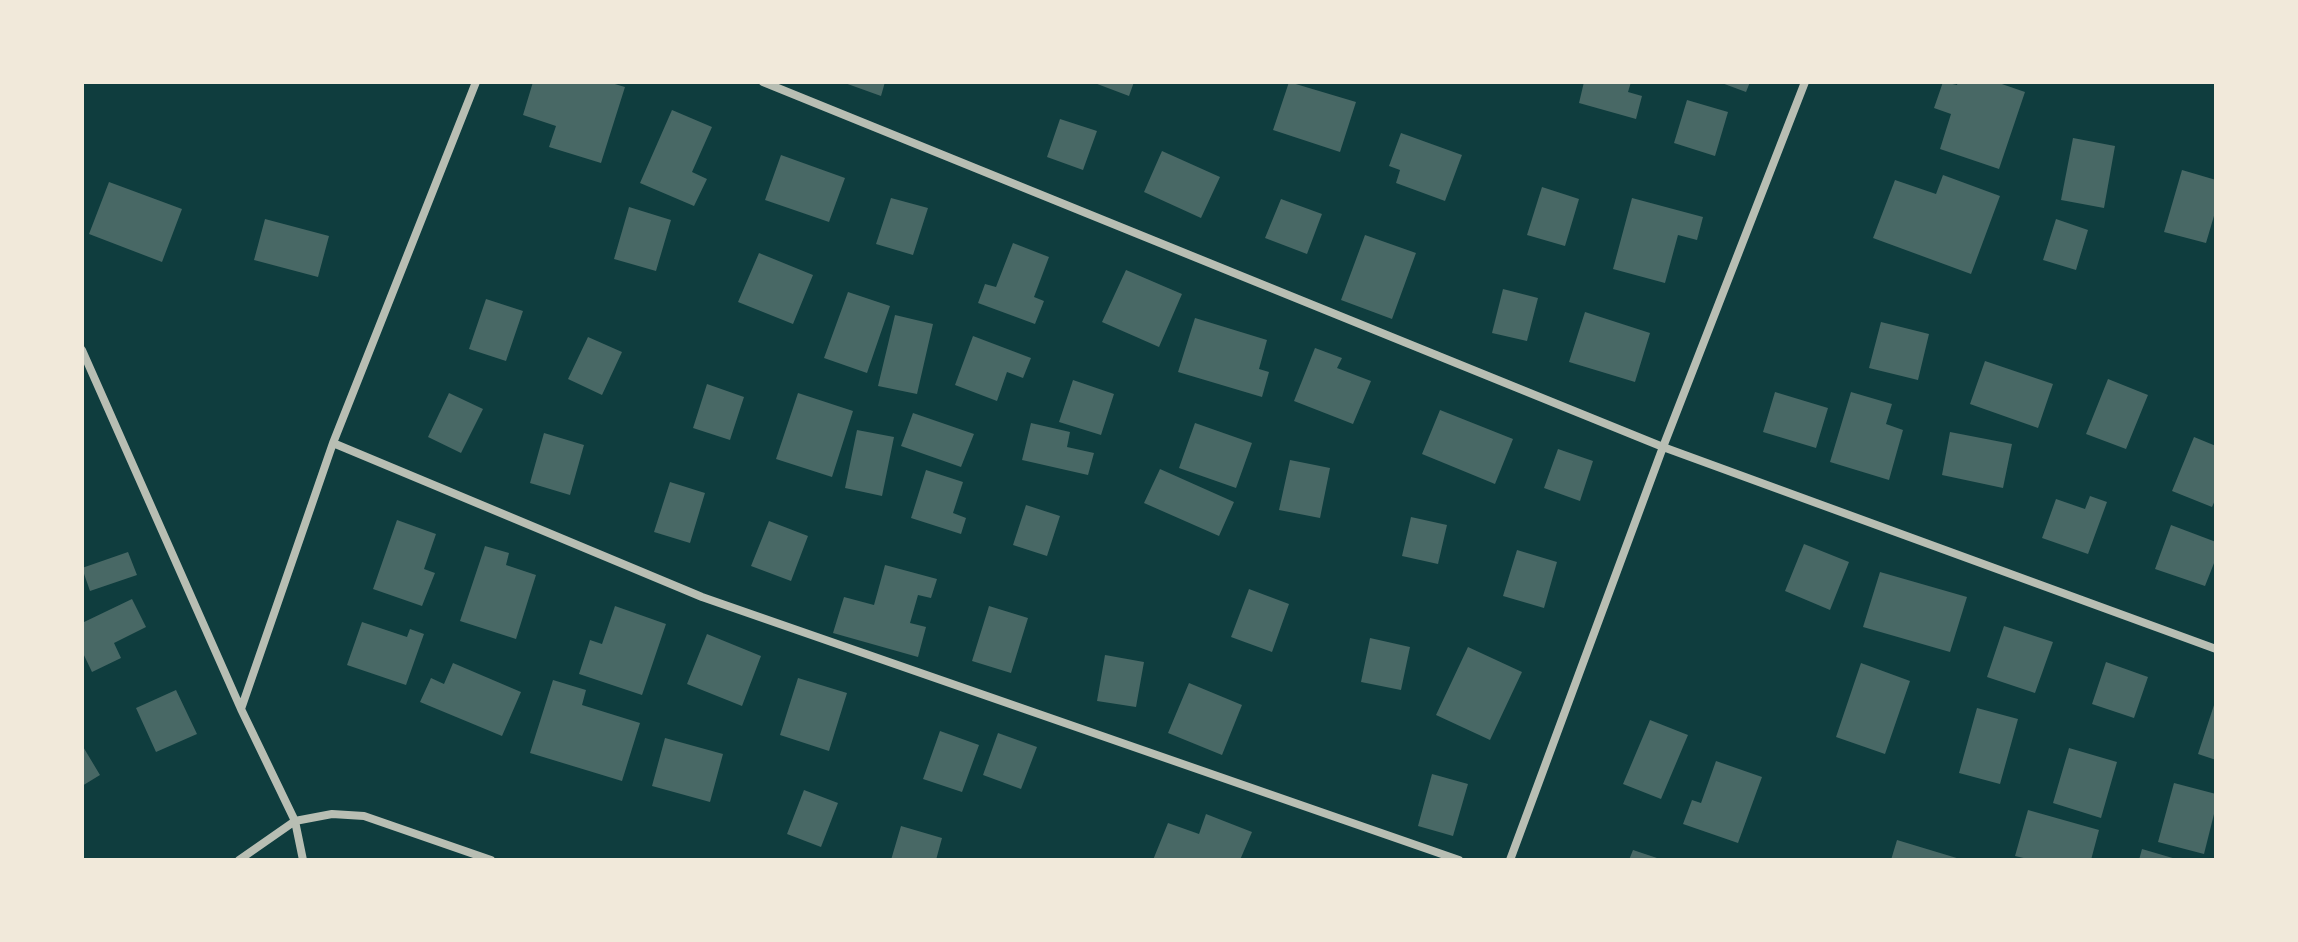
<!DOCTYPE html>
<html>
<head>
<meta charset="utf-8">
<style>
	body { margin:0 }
	#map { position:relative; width:2298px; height:942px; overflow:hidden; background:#0f3d3e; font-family:"DM Sans",sans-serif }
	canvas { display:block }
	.frame { position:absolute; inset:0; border:84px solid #f1e9da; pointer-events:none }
</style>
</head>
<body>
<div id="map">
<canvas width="2298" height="942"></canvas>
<div class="frame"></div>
</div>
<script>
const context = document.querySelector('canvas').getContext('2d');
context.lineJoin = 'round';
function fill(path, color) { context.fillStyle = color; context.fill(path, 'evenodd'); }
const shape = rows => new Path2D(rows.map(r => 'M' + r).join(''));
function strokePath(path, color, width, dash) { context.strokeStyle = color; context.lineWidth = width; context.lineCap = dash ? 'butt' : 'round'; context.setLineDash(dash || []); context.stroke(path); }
fill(shape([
	[533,82,608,82,625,87,601,163,549,147,556,126,523,115],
	[842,82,885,82,881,96],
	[1092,82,1134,82,1129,96],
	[1289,82,1356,102,1340,152,1273,130],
	[1584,82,1631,82,1628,92,1642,96,1636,119,1579,103],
	[1719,82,1750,82,1746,92],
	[1943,82,1957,85,1958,82,1996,82,2025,92,1999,169,1940,149,1951,114,1934,108],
	[1687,100,1728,112,1715,156,1674,143],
	[672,110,712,127,692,172,707,179,694,206,640,183],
	[1060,119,1097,131,1083,170,1047,157],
	[1401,133,1462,155,1445,201,1396,183,1400,170,1389,166],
	[2073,138,2115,146,2104,208,2061,200],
	[1162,151,1220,177,1201,218,1144,192],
	[781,155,845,178,829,222,765,200],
	[2182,170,2216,180,2216,209,2206,243,2164,232],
	[1943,175,2000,196,1971,274,1873,238,1895,180,1936,194],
	[109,182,182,209,162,262,89,234],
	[1542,187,1579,199,1565,246,1527,235],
	[891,198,928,208,913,255,876,244],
	[1632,198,1703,217,1697,240,1678,235,1665,283,1613,269],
	[1281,199,1322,214,1307,254,1265,238],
	[629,207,671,220,656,271,614,259],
	[265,219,329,236,318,277,254,260],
	[2056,219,2088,230,2076,270,2043,260],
	[1365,235,1416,253,1392,319,1341,300],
	[1013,243,1049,257,1034,297,1044,301,1035,324,978,303,985,284,996,287],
	[759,253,813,275,793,324,738,302],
	[1126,270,1182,294,1159,347,1102,322],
	[1503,289,1538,298,1527,341,1492,333],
	[848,292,890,306,867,373,824,358],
	[486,299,523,311,506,361,469,349],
	[1585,312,1650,333,1635,382,1569,362],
	[895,315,933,324,917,394,878,386],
	[1195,318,1267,340,1259,369,1269,372,1262,397,1178,372],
	[1881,322,1929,334,1918,380,1869,368],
	[973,336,1031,358,1023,378,1007,372,997,401,955,385],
	[588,337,622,352,602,395,568,379],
	[1315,348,1342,358,1337,368,1371,381,1353,424,1294,401],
	[1985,361,2053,384,2038,428,1970,404],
	[2108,379,2148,395,2126,449,2086,434],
	[1073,380,1114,394,1101,435,1059,422],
	[707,384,744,397,730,440,693,428],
	[1775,392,1828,408,1816,448,1763,432],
	[1851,392,1892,404,1886,424,1903,430,1889,480,1830,462],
	[449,393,483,409,461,453,428,437],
	[798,393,853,411,832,477,776,459],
	[1440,410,1513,439,1495,484,1422,454],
	[913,413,974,434,961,467,901,446],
	[1031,423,1070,432,1067,447,1094,453,1088,475,1022,460],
	[1195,423,1252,443,1236,488,1179,468],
	[857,430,894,437,882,496,845,488],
	[1950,432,2012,444,2003,488,1942,475],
	[544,433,584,445,570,495,530,483],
	[2194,437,2216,446,2216,498,2212,507,2172,491],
	[1558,449,1593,461,1580,501,1544,488],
	[1290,460,1330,468,1320,518,1279,510],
	[1160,469,1234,502,1219,536,1144,503],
	[926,470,963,482,953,513,966,518,961,534,911,518],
	[670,482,705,493,690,543,654,532],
	[2090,496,2107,502,2088,554,2042,538,2056,499,2085,509],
	[1026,505,1060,516,1047,556,1013,545],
	[1411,517,1447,525,1438,564,1402,556],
	[397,520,436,534,424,569,435,573,422,606,373,589],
	[769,521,808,536,791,581,751,566],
	[2171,525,2216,542,2216,558,2205,586,2155,569],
	[1804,544,1849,562,1830,610,1785,591],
	[485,546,509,553,506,565,536,575,516,639,460,621],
	[1517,550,1557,562,1544,608,1503,596],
	[128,552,137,575,90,591,82,568],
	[885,565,937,579,931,598,918,595,910,623,926,627,918,657,833,633,844,597,874,605],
	[1880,572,1967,597,1950,652,1863,627],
	[1249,589,1289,604,1272,652,1231,637],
	[132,599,146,627,114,643,121,658,92,672,82,651,82,623],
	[615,606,666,624,642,695,579,674,590,640,602,644],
	[989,606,1028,618,1011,673,972,661],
	[362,622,407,637,410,629,424,634,406,685,347,665],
	[2004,626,2053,642,2035,693,1987,677],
	[707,634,761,656,742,706,687,684],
	[1370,638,1410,647,1401,690,1361,682],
	[1468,647,1522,672,1490,740,1436,715],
	[1105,655,1144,662,1136,707,1097,701],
	[2106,662,2148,677,2134,718,2092,704],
	[453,663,521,692,502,736,420,702,431,678,444,684],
	[1861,663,1910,681,1885,754,1836,737],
	[798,678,847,693,829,751,780,735],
	[553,680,586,690,582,705,640,723,622,781,530,753],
	[1189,683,1242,705,1222,755,1168,733],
	[176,690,197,734,156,752,136,708],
	[2215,702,2216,702,2216,760,2198,754],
	[1977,708,2018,719,2000,784,1959,773],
	[1650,720,1688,735,1661,799,1623,784],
	[940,731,979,745,962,792,923,779],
	[998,733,1037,747,1021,789,983,775],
	[665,738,723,754,710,802,652,786],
	[82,745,100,775,82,786],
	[2069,748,2117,762,2101,818,2053,803],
	[1716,761,1762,777,1738,843,1683,824,1692,800,1701,803],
	[1432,774,1468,784,1453,836,1418,826],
	[2174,783,2216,794,2216,806,2204,854,2158,842],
	[804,790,838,803,821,847,787,834],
	[2028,810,2099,830,2091,860,2032,860,2015,856],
	[1206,814,1252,832,1240,860,1153,860,1168,823,1199,834],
	[901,826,942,838,936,860,891,860],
	[1897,840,1960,859,1959,860,1891,860],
	[2142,849,2176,859,2176,860,2139,860],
	[1633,850,1660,859,1660,860,1629,860]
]), '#486865');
strokePath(shape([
	[763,82,1663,447,2216,649],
	[82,350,241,709],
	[333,443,702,597,1459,860],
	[239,860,295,821,332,814,364,816,491,860],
	[303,860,295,821,241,709,333,443,476,82],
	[1510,860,1663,447,1805,82]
]), '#b8beb3', 8);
</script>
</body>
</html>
